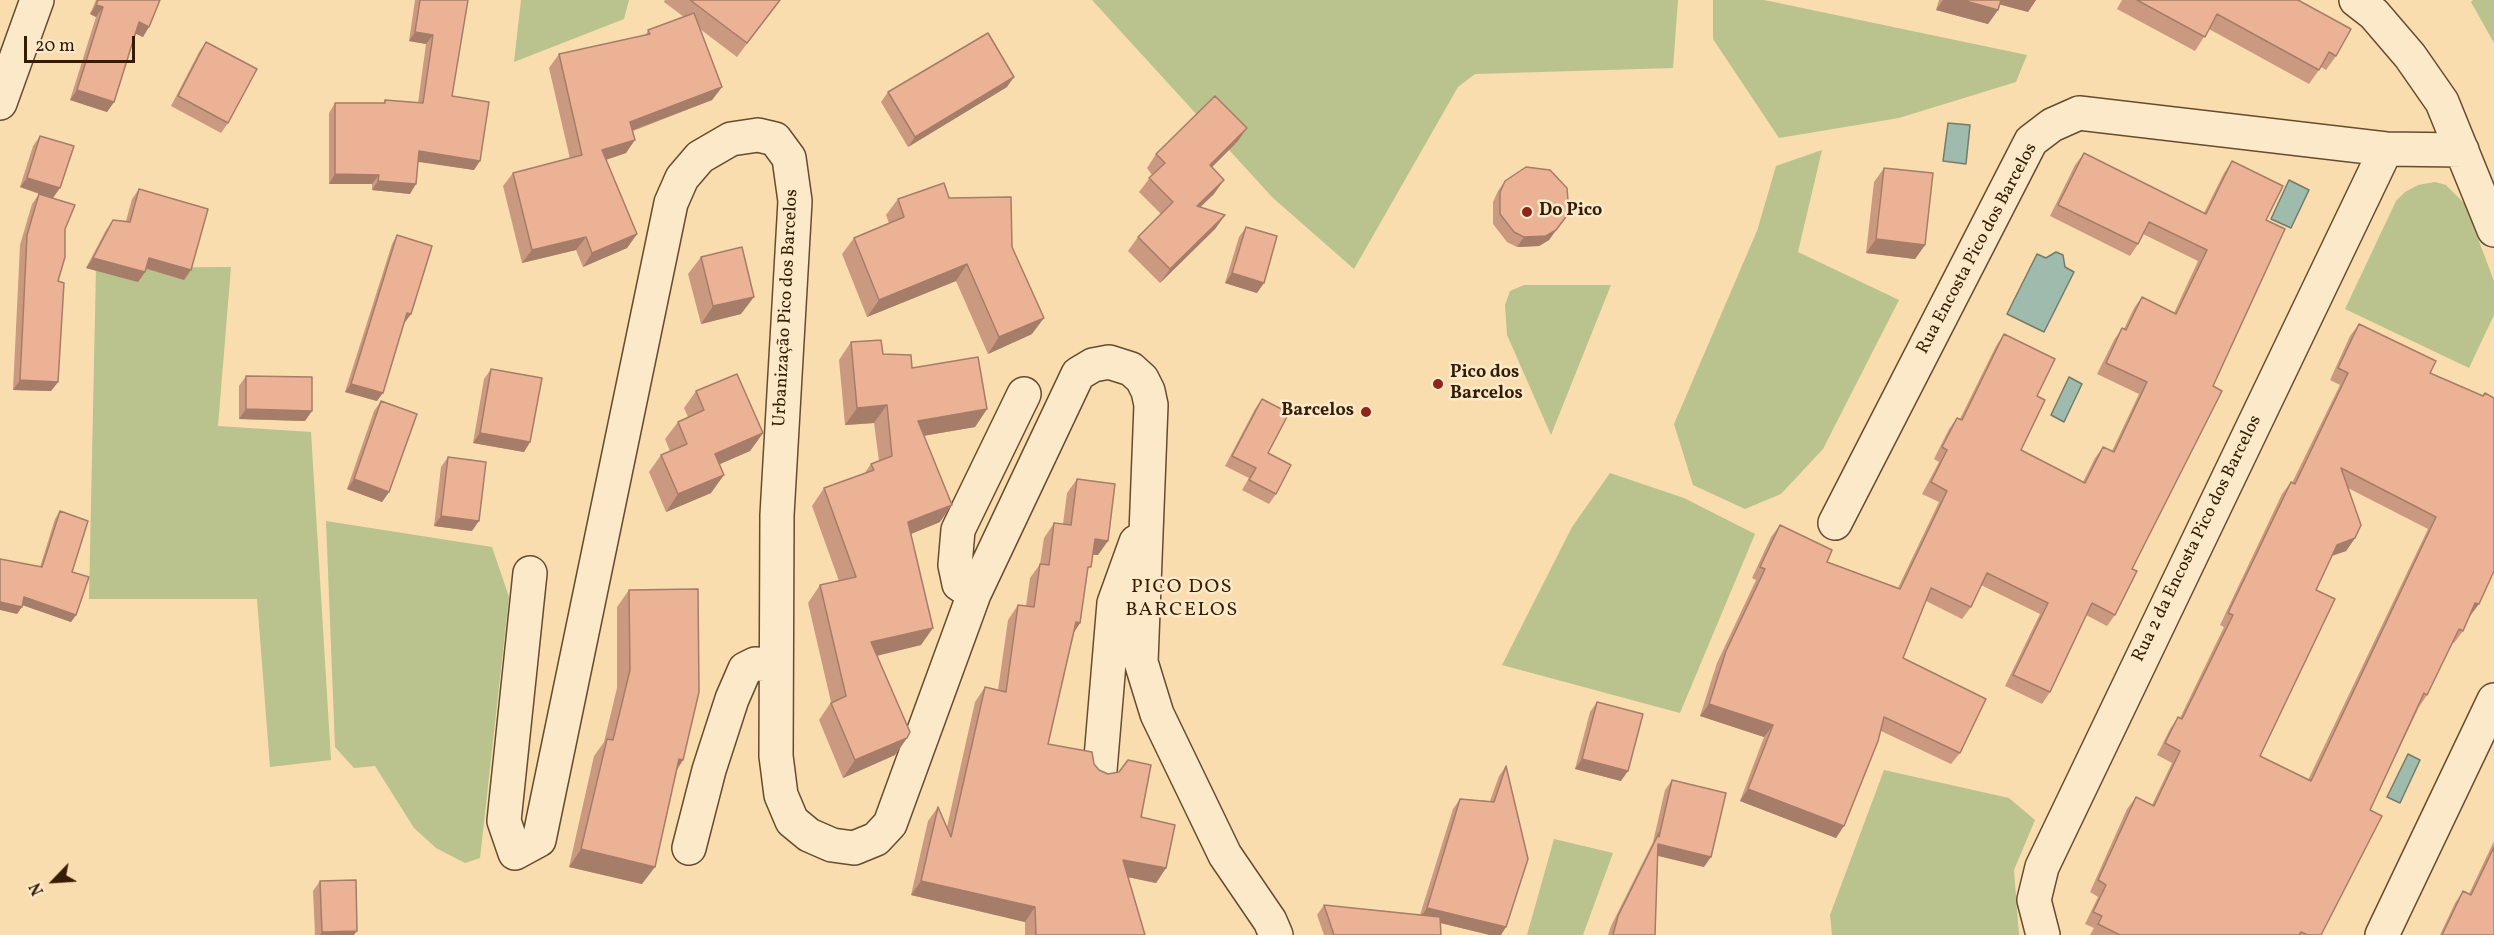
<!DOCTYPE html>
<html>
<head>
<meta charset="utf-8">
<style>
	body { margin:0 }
	#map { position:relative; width:2494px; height:935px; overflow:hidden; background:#f9ddae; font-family:Vollkorn,serif }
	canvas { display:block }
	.north { position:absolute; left:24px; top:851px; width:60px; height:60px; -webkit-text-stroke:4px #fbe9ca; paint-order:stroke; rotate:245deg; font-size:16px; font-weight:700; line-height:24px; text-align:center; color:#351c03 }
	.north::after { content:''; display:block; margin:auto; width:21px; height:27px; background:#351c03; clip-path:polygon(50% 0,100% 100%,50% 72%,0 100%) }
	.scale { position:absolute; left:24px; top:36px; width:111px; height:27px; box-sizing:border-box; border:3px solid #351c03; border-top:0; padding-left:8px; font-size:18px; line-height:21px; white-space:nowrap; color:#351c03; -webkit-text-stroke:4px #fbe9ca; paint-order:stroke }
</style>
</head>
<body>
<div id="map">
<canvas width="2494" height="935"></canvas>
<div class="north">N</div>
<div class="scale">20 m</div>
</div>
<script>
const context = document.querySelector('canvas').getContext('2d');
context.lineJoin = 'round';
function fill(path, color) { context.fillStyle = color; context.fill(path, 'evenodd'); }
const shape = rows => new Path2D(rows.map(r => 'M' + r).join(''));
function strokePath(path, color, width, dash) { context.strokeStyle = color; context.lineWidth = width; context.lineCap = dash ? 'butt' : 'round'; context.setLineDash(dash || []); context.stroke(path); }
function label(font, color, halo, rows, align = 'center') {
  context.font = font + ' Vollkorn,serif'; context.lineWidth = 5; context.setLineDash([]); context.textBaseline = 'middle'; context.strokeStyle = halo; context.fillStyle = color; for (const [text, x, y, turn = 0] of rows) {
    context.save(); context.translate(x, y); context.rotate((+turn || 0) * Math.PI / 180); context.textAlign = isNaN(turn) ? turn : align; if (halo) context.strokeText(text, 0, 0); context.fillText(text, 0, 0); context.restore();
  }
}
fill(shape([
	[521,0,629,0,624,19,514,62],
	[1092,0,1678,0,1673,68,1475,74,1458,87,1354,269,1273,198],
	[1713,0,1764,0,2027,55,2016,82,1899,118,1779,138,1713,39],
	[2473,0,2494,0,2494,43,2471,2],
	[1822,150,1798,252,1899,300,1823,449,1781,494,1745,509,1693,485,1674,424,1757,231,1776,166],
	[2435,182,2446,185,2465,204,2494,281,2494,315,2469,368,2345,309,2396,201,2405,192,2418,185],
	[231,267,218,426,311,432,331,760,270,767,257,599,89,599,96,268],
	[1524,285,1611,285,1551,435,1507,335,1505,305,1510,291],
	[1610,473,1684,498,1755,534,1680,713,1502,665,1572,527],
	[326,521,492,547,509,597,480,858,465,863,436,848,414,828,375,766,354,768,335,747],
	[1884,770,2009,798,2035,820,2014,870,2019,935,1832,935,1830,915],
	[1554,839,1613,853,1583,935,1527,935]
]), '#bac28e');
const water = shape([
	[1948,123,1970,125,1966,164,1943,161,1948,123],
	[2289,180,2309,190,2291,228,2271,219,2289,180],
	[2056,252,2063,255,2065,267,2074,272,2044,332,2007,314,2037,254,2046,258,2056,252],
	[2069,377,2082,384,2064,422,2051,415,2069,377],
	[2408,754,2420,760,2400,803,2387,797,2408,754]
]);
fill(water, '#9ebbad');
strokePath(water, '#747b69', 1.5);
const minor = shape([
	[2356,0,2374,14,2410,56,2442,102,2494,230],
	[0,103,37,0],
	[1835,523,2031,141,2052,125,2079,113,2386,149,2462,150],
	[530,573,504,821,515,853,539,840,671,203,682,178,700,157,731,139,758,135,775,139,789,158,795,201,777,515,776,756,781,795,792,821,809,835,832,845,854,848,876,839,890,824,974,594,1078,374,1093,365,1109,362,1131,369,1142,379,1148,391,1151,405,1141,662,1157,714,1225,855,1270,921,1276,935],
	[974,594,959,584,955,565,958,530,1024,394],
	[1100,770,1114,603,1136,542],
	[689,848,709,770,732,699,745,669,755,664,776,665],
	[2043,935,2034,900,2042,867,2386,149],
	[2382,935,2494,700]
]);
strokePath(minor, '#664c2e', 36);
strokePath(minor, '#fbe9ca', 33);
fill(shape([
	[96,0,160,0,143,37,135,33,114,102,107,112,70,100,96,17,90,14],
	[415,0,468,0,452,96,474,170,418,161,410,194,372,190,372,184,329,184,329,113,335,103,383,103,385,100,418,103,426,44,409,41],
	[665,0,780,0,737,57,700,29,722,87,712,100,633,131,626,153,606,160,637,234,627,248,583,267,576,250,522,263,503,186,513,173,570,159,549,68,559,54,645,36,648,30,684,17,664,2],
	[1939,0,2036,0,2028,12,2000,4,1998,10,1988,24,1936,10],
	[2122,0,2298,0,2336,56,2326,70,2321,67,2309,84,2209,29,2195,51,2117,9],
	[206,42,228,123,221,133,171,106,199,52],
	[1007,87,908,147,881,102,888,92],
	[1247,128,1237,142,1212,167,1214,194,1200,207,1225,215,1215,229,1160,283,1128,251,1138,237,1161,214,1139,192,1152,175,1147,168,1156,154],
	[40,136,53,198,65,229,58,281,58,382,51,391,13,390,20,245,32,204,39,194,20,187,33,146],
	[2084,153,2204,213,2224,173,2232,161,2266,220,2213,386,2132,569,2115,615,2107,626,2086,615,2050,692,2042,704,2005,686,2040,614,1981,585,1971,607,1962,619,1926,601,1903,658,1960,753,1951,764,1881,731,1836,838,1740,801,1764,737,1700,716,1717,663,1756,580,1752,578,1771,537,1780,525,1827,562,1898,588,1939,502,1922,494,1939,462,1934,459,1949,429,1957,418,1960,419,1996,346,2004,334,2037,396,2021,450,2083,482,2095,458,2103,447,2112,451,2139,394,2097,374,2114,340,2122,328,2124,329,2134,308,2142,297,2174,313,2198,261,2143,234,2138,244,2130,256,2050,216,2075,165],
	[1884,168,1925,245,1915,259,1866,253,1874,182],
	[1505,181,1569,213,1549,240,1539,246,1517,247,1507,242,1493,224,1493,202,1498,191],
	[139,189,184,280,146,269,145,272,138,282,86,268,106,230,113,220,126,221,132,199],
	[949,198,1012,247,1032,334,988,354,956,281,867,317,842,254,854,238,889,223,886,215,898,199],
	[1246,227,1257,293,1225,283,1239,237],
	[397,235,411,314,405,322,404,322,377,401,345,392,392,244],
	[701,257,741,314,701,324,688,274],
	[2359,324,2430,373,2483,396,2485,393,2470,616,2463,631,2454,643,2452,642,2427,695,2419,707,2370,810,2321,935,2090,935,2094,928,2085,924,2098,897,2090,892,2127,809,2136,797,2152,805,2172,763,2157,755,2170,729,2178,717,2180,718,2224,627,2220,625,2282,494,2291,482,2292,483,2340,385,2330,380,2350,336],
	[2348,488,2428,529,2308,780,2260,756,2316,590,2332,556,2346,551,2355,538],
	[851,342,883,354,912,368,987,409,975,427,923,436,940,522,911,534,921,645,877,656,907,738,895,755,843,778,819,720,831,702,808,603,820,585,839,581,812,506,824,488,864,474,871,464,879,461,874,423,845,425,839,360],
	[491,369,530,442,524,452,473,443,484,379],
	[246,376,305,421,239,419,239,386],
	[696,391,763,433,750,451,719,464,711,493,666,512,649,472,661,455,670,451,665,439,678,422,688,417,684,408],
	[1262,399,1268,453,1276,494,1269,504,1242,490,1249,478,1225,466,1255,409],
	[381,401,389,492,382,502,347,489,374,411],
	[448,457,472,531,434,526,441,467],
	[1077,479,1098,555,1093,554,1087,573,1080,623,1074,632,1048,744,1094,764,1141,817,1166,868,1156,883,1128,877,1145,935,1025,935,1025,922,911,895,928,821,938,807,947,827,975,702,985,687,998,690,1008,620,1018,605,1026,606,1030,578,1040,564,1044,538,1054,523,1063,524,1067,493],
	[60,511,72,572,76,615,71,622,23,605,17,614,40,567,55,519],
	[629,590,683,760,677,770,642,884,569,867,594,756,604,742,617,688,617,607],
	[1597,702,1621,781,1575,769,1590,712],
	[1506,766,1490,935,1440,923,1441,935,1324,935,1317,915,1324,905,1420,915,1453,809,1460,799,1490,801,1499,776],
	[1672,780,1704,867,1658,856,1655,935,1608,935,1611,926,1653,842,1665,790],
	[2494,841,2494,935,2440,935,2455,903,2463,891,2469,894],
	[320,881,354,935,315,935,313,891]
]), '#cb9980');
fill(shape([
	[1943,0,1962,0,1998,10,1988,24,1936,10],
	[1996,0,2036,0,2028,12,1994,3],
	[96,5,103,7,96,17,90,14],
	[139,22,149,27,143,37,132,32],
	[415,32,433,35,426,44,409,41],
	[1014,77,1007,87,908,147,915,137],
	[722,87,712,100,620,135,630,122],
	[77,90,114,102,107,112,70,100],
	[1247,128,1237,142,1200,179,1210,165],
	[635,140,626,153,593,164,602,150],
	[419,151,480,161,474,170,412,161],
	[335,174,379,175,372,184,329,184],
	[27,178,60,188,53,198,20,187],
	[1224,180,1214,194,1187,220,1197,206],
	[378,181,416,184,410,194,372,190],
	[1225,215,1215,229,1160,283,1170,269],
	[1556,230,1549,240,1539,246,1517,247,1524,237],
	[637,234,627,248,583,267,592,253],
	[586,237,576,250,522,263,532,250],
	[1876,239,1925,245,1915,259,1866,253],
	[93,258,145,272,138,282,86,268],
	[149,258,191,270,184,280,142,267],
	[967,264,956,281,867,317,879,300],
	[1232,273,1264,283,1257,293,1225,283],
	[754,297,741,314,701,324,713,306],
	[407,313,411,314,405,322,401,321],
	[1044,318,1032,334,988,354,999,337],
	[20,380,58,382,51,391,13,390],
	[351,384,383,393,377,401,345,392],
	[887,405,874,423,845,425,857,408],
	[246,409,312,411,305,421,239,419],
	[987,409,975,427,905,439,918,421],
	[480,433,530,442,524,452,473,443],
	[763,433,750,451,702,472,715,454],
	[724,475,711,493,666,512,678,494],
	[354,479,389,492,382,502,347,489],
	[952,505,940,522,896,540,908,522],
	[441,516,479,521,472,531,434,526],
	[2355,538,2346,551,2328,557,2337,545],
	[1095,539,1108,541,1098,555,1084,554],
	[24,597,76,615,71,622,19,604],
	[0,602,22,607,17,614,0,610],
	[2475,603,2479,604,2470,616,2467,615],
	[1076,622,1080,623,1070,638],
	[933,628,921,645,858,660,871,642],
	[1709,704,1773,725,1764,737,1700,716],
	[907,738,895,755,843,778,855,760],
	[679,759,683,760,671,778],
	[1582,759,1628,771,1621,781,1575,769],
	[1748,789,1844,826,1836,838,1740,801],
	[1658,844,1711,857,1704,867,1651,854],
	[581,849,655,867,642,884,569,867],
	[1123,860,1166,868,1156,883,1113,874],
	[921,881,1035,907,1025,922,911,895],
	[1427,908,1506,927,1501,935,1490,935,1420,918],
	[357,931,354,935,320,935,322,932]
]), '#a57d68');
const building = shape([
	[98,0,160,0,149,27,139,22,114,102,77,90,103,7,96,5,98,0],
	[420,0,468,0,452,96,489,102,480,161,419,151,416,184,378,181,379,175,335,174,335,103,385,103,385,100,423,103,433,35,415,32,420,0],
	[690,0,780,0,747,43,690,0],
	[1962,0,2001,0,1998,10,1962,0],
	[2137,0,2298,0,2351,29,2336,56,2329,52,2319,70,2217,14,2205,37,2137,0],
	[694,13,722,87,630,122,635,140,602,150,637,234,592,253,586,237,532,250,513,173,582,155,559,54,650,34,648,30,694,13],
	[988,33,1014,77,915,137,888,92,988,33],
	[206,42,257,69,228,123,178,96,206,42],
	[1215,96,1247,128,1210,165,1224,180,1197,206,1225,215,1170,269,1138,237,1173,202,1149,178,1165,163,1156,154,1215,96],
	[40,136,74,146,60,188,27,178,40,136],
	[2084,153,2206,214,2232,161,2283,186,2266,220,2285,229,2213,386,2222,391,2132,569,2137,571,2115,615,2092,603,2050,692,2013,675,2048,603,1987,573,1971,607,1931,588,1903,658,1986,699,1960,753,1884,717,1878,741,1844,826,1748,789,1773,725,1709,704,1726,651,1765,569,1760,567,1780,525,1832,550,1827,562,1900,589,1947,491,1931,482,1947,450,1942,447,1957,418,1962,420,2004,334,2055,359,2037,396,2045,400,2021,450,2085,483,2103,447,2114,452,2147,382,2106,363,2122,328,2126,330,2142,297,2176,314,2207,250,2149,222,2138,244,2058,205,2084,153],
	[1526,167,1550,170,1567,188,1569,213,1556,230,1546,236,1524,237,1514,232,1500,214,1500,192,1505,181,1526,167],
	[1884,168,1933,173,1925,245,1876,239,1884,168],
	[944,183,949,198,1011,197,1012,247,1044,318,999,337,967,264,879,300,854,238,904,217,898,199,944,183],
	[139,189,208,209,191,270,149,258,145,272,93,258,113,220,130,222,139,189],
	[39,194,75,205,65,229,65,257,58,281,64,283,58,382,20,380,27,235,39,194],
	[1246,227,1277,236,1264,283,1232,273,1246,227],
	[397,235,432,246,411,314,407,313,383,393,351,384,397,235],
	[742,247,754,297,713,306,701,257,742,247],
	[2359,324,2436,361,2430,373,2483,396,2485,393,2494,398,2494,571,2479,604,2475,603,2463,631,2459,629,2427,695,2424,693,2370,810,2382,816,2321,935,2308,935,2301,932,2299,935,2120,935,2098,924,2102,916,2093,912,2106,885,2098,880,2136,797,2154,806,2180,751,2165,743,2178,717,2182,719,2233,615,2228,613,2291,482,2295,484,2348,373,2338,368,2359,324],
	[2341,468,2436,517,2311,781,2260,756,2335,599,2316,590,2337,545,2355,538,2361,525,2341,468],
	[881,340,883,354,911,355,912,368,978,357,987,409,918,421,952,505,908,522,933,628,871,642,910,732,907,738,855,760,831,703,846,696,820,585,856,577,824,488,874,470,871,464,892,456,887,405,857,408,851,342,881,340],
	[491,369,542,378,530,442,480,433,491,369],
	[737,374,763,433,715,454,724,475,678,494,661,455,687,444,678,422,704,410,696,391,737,374],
	[246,376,312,377,312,411,246,409,246,376],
	[1262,399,1289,413,1268,453,1291,465,1276,494,1249,480,1256,468,1232,456,1262,399],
	[381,401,417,414,389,492,354,479,381,401],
	[448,457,486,462,479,521,441,516,448,457],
	[1077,479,1115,484,1108,541,1095,539,1091,567,1088,567,1080,623,1076,622,1048,744,1092,752,1094,764,1099,770,1108,774,1119,772,1128,760,1151,765,1141,817,1175,825,1166,868,1123,860,1145,935,1036,935,1035,907,921,881,938,807,951,837,985,687,1006,692,1018,605,1034,607,1040,564,1049,565,1054,523,1071,525,1077,479],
	[60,511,88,521,72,572,89,577,76,615,24,597,22,607,0,602,0,559,42,567,60,511],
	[698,589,699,692,683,760,679,759,655,867,581,849,607,739,613,740,630,670,629,590,698,589],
	[1597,702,1643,714,1628,771,1582,759,1597,702],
	[1506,766,1528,859,1506,927,1427,908,1460,799,1494,802,1506,766],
	[1672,780,1726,793,1711,857,1658,844,1655,935,1613,935,1618,916,1659,833,1659,837,1672,780],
	[2494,847,2494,935,2442,935,2463,891,2471,895,2494,847],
	[356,880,357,931,322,932,320,881,356,880],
	[1324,905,1440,917,1441,935,1334,935,1324,905]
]);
fill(building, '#ecb295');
strokePath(building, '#a57d68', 1.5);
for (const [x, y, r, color] of [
	[1527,212,6,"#8f2418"],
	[1438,384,6,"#8f2418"],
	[1366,412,6,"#8f2418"]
]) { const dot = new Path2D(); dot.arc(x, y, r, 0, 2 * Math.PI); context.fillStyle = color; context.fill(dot); strokePath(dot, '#fbe9ca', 2); }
label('bold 18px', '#351c03', '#fbe9ca', [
	["Do Pico",1539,212],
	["Pico dos",1450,374],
	["Barcelos",1450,395],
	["Barcelos",1354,412,"right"]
], 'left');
label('18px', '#351c03', '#fbe9ca', [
	["Rua Encosta Pico dos Barcelos",1978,249,-62],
	["Urbanização Pico dos Barcelos",787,308,-87],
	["Rua 2 da Encosta Pico dos Barcelos",2198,539,-64]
]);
context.letterSpacing = '1.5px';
label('20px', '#351c03', '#fbe9ca', [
	["PICO DOS",1182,588],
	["BARCELOS",1182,611]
]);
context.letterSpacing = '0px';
</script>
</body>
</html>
